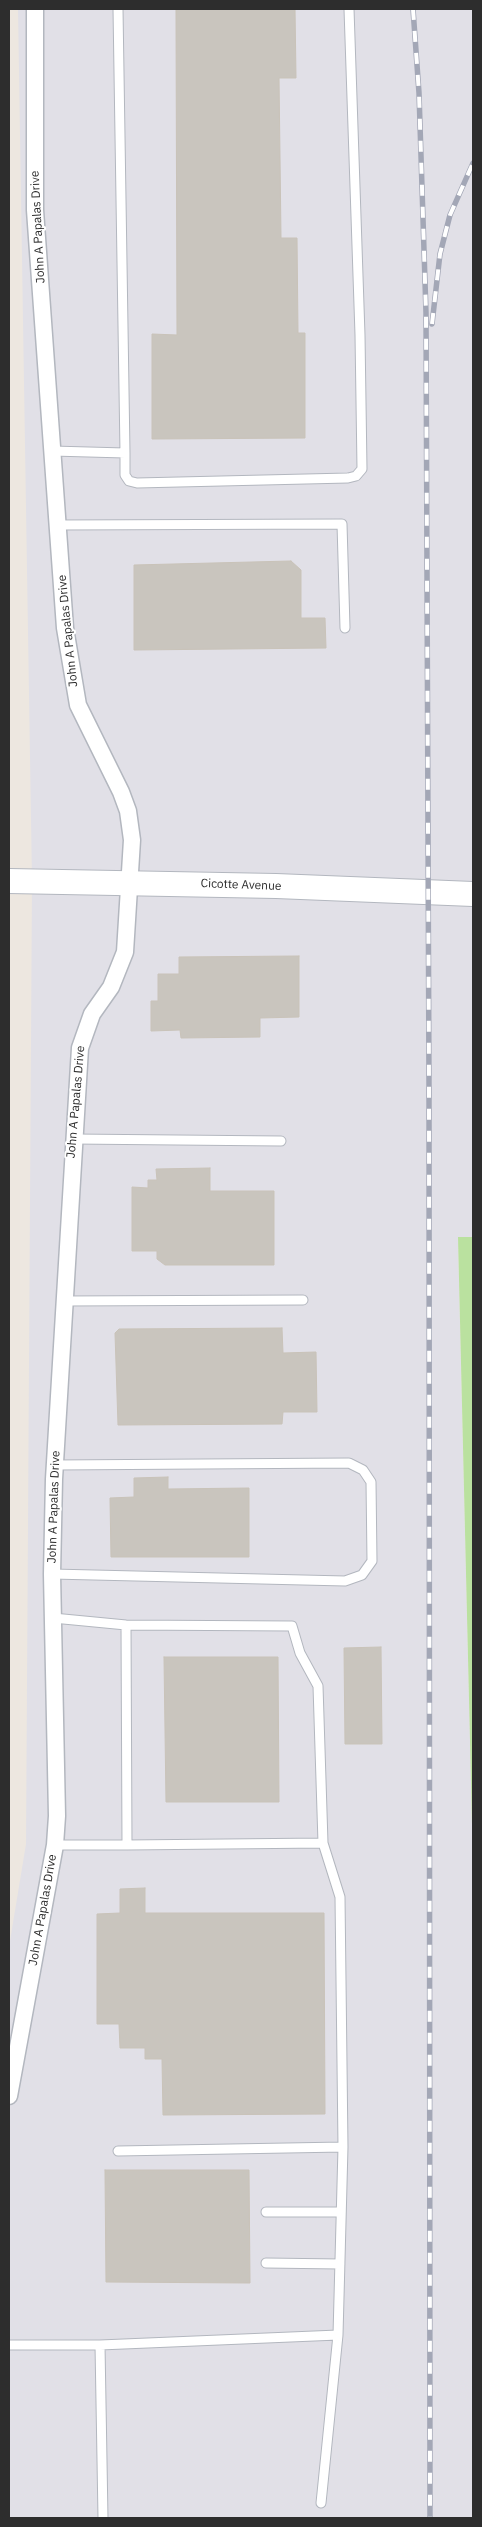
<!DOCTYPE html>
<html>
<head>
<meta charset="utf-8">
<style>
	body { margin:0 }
	#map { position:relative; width:482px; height:2527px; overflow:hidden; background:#ede7e0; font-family:"IBM Plex Sans",sans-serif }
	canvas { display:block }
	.frame { position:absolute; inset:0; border:10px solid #2d2d2d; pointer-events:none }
</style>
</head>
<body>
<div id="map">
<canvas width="482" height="2527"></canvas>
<div class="frame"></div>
</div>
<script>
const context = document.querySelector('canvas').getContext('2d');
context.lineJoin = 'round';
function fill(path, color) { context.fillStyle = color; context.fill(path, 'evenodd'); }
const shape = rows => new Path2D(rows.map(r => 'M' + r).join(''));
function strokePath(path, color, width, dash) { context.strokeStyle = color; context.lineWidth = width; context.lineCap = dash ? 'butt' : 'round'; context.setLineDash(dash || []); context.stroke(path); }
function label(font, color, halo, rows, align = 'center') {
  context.font = font + ' "IBM Plex Sans",sans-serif'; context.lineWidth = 4; context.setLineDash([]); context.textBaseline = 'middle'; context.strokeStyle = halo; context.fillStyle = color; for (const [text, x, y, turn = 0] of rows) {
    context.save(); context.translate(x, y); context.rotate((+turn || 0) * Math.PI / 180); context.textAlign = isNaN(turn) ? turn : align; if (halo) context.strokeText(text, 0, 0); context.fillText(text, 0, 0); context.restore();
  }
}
fill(shape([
	[18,9,473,9,473,1237,458,1238,473,1867,473,2518,9,2518,9,1947,26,1844,32,881]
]), '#e1e0e7');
fill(shape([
	[458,1237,473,1237,473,1867]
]), '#bae19f');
const building = shape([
	[176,9,295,9,296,78,279,78,281,238,297,238,298,333,305,333,305,438,152,439,152,334,177,335,176,9],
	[291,561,301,570,301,618,325,618,326,648,134,650,134,565,291,561],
	[299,956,299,1017,260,1018,260,1037,181,1038,180,1030,151,1031,151,1001,158,1001,158,974,179,974,179,957,299,956],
	[210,1168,210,1191,274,1191,274,1265,165,1265,157,1259,157,1251,132,1251,132,1187,148,1188,148,1180,157,1180,156,1169,210,1168],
	[282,1328,283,1353,316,1352,317,1412,283,1412,282,1424,118,1425,115,1333,119,1329,282,1328],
	[168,1477,168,1489,249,1488,249,1557,111,1557,110,1498,134,1497,134,1478,168,1477],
	[381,1647,382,1744,345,1744,344,1648,381,1647],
	[164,1657,278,1657,279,1802,166,1802,164,1657],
	[145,1888,145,1913,324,1913,325,2114,163,2115,162,2059,145,2059,145,2048,120,2048,119,2024,97,2024,97,1914,120,1913,120,1889,145,1888],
	[105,2170,249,2170,250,2283,106,2282,105,2170]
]);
fill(building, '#c9c5be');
strokePath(building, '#c9c3b9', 1);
const lane = shape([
	[118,9,125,453],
	[52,451,125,453,125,475,129,481,137,483,348,478,356,476,362,469,360,335,349,9],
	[58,525,342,524,345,628],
	[73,1139,281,1141],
	[63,1301,303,1300],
	[52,1574,345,1581,362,1575,372,1561,371,1482,363,1470,349,1463,55,1465],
	[53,1618,126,1625,292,1626,300,1653,318,1686,323,1843,127,1845],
	[323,1843,340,1897,343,2147],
	[55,1845,127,1845,126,1625],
	[266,2212,341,2212],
	[266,2263,340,2264],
	[9,2345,100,2345,103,2518],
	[100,2345,338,2335,343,2147,118,2151],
	[321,2503,338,2335]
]);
const street = shape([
	[9,2096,55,1845,57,1816,52,1574,54,1479,80,1048,92,1014,111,987,125,952,132,840,128,811,121,792,78,705,65,628,35,210,35,9]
]);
const secondary = shape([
	[9,881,276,886,473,894]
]);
strokePath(lane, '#b3b7bf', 11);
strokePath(street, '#b3b7bf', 19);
strokePath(secondary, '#b3b7bf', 26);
strokePath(lane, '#fff', 9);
strokePath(street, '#fff', 16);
strokePath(secondary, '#fff', 24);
const rail = shape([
	[413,9,419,93,426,313,429,1085,430,2518],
	[432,324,440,254,450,215,473,163]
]);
strokePath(rail, '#a3a7b6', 5.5);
strokePath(rail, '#fff', 4, [11]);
label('12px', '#2d2d2d', '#fff', [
	["John A Papalas Drive",38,227,-93],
	["John A Papalas Drive",68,631,-96],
	["Cicotte Avenue",241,885,2],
	["John A Papalas Drive",76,1102,-85],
	["John A Papalas Drive",54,1507,-88],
	["John A Papalas Drive",43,1910,-80]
]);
</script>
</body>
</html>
